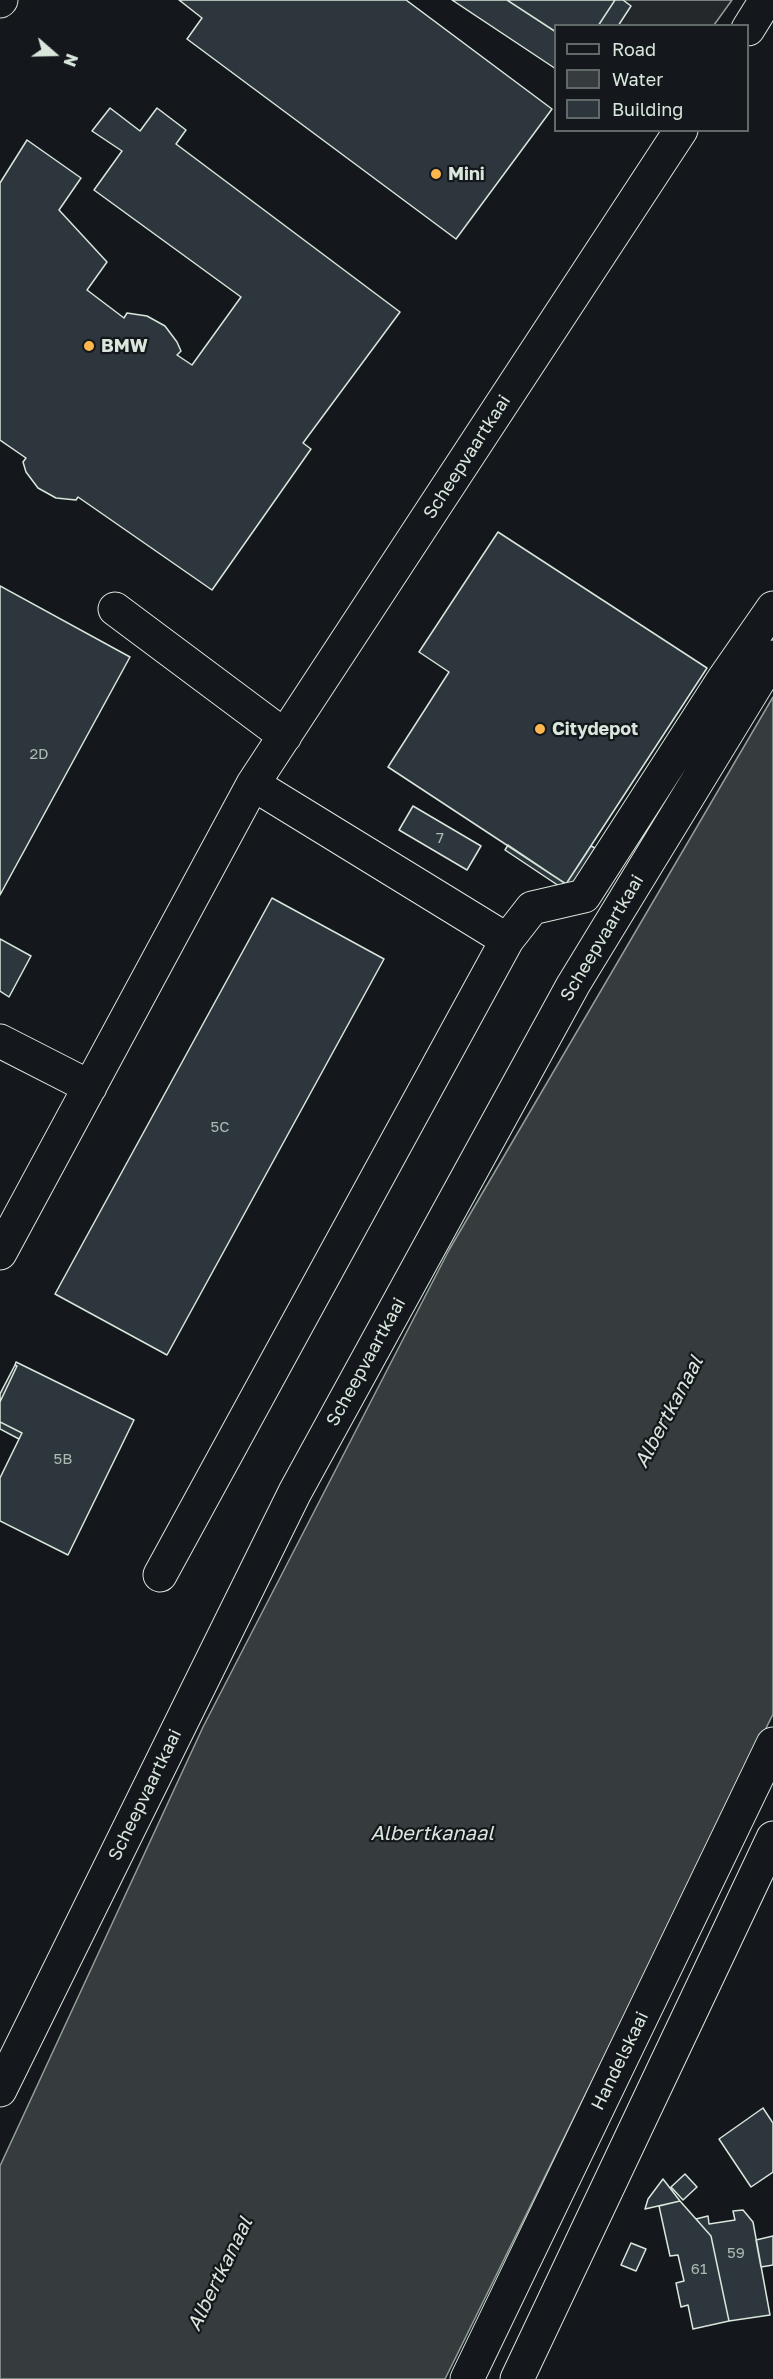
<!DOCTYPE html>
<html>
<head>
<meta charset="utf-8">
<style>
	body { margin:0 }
	#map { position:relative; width:773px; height:2379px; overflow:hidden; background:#14181c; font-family:"Golos Text",sans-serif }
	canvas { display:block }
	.legend { position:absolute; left:554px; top:24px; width:195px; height:108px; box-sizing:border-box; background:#14181c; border:2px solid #626a69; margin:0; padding:8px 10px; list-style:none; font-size:18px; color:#d8e6dc }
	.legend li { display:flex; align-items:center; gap:12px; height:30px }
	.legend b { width:30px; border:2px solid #626a69 }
	.north { position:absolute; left:24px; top:24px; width:60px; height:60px; -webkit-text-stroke:4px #14181c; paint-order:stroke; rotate:110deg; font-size:16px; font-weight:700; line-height:24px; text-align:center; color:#d8e6dc }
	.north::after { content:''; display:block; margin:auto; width:21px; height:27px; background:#d8e6dc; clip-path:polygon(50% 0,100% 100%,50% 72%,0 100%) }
</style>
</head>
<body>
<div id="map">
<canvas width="773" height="2379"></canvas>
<ul class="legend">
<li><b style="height:8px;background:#14181c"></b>Road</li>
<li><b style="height:16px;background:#363b3e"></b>Water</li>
<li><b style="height:16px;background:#2c363c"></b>Building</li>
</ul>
<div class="north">N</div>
</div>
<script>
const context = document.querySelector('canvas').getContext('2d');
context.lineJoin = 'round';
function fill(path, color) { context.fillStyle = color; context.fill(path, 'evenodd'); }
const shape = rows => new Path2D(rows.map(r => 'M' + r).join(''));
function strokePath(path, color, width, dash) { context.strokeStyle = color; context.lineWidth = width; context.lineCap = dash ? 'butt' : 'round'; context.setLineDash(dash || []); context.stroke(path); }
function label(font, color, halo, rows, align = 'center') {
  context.font = font + ' "Golos Text",sans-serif'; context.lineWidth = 4.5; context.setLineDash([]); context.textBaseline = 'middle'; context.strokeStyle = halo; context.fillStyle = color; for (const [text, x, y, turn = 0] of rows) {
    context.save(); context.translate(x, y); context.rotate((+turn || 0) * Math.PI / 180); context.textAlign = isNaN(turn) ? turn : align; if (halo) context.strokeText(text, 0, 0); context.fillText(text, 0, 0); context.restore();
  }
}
const parking = shape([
	[623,0,732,0,714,25,604,26,623,0]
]);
fill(parking, '#24282b');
strokePath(parking, '#939e99', 1.5);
const water = shape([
	[773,697,773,1714,445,2379,0,2379,0,2166,203,1727,449,1250,773,697]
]);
fill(water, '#363b3e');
strokePath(water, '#939e99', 1.5);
const building = shape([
	[179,0,406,0,552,109,456,239,187,39,202,18,179,0],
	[452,0,507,0,556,32,556,69,452,0],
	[507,0,615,0,598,26,556,26,556,32,507,0],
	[615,0,623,0,631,6,618,26,598,26,615,0],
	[110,108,140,131,157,108,186,130,176,144,400,312,303,443,311,449,212,590,78,497,76,500,56,498,38,488,26,472,23,462,26,458,0,440,0,183,27,140,81,178,59,210,107,262,87,290,124,318,127,313,147,316,165,326,177,342,181,351,177,355,192,365,241,297,94,190,122,151,92,131,110,108],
	[498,532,707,668,566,884,388,767,449,672,419,652,498,532],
	[0,586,130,657,0,895,0,586],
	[413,806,481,846,467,870,399,830,413,806],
	[508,845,566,884,591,846,595,848,568,892,505,850,508,845],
	[272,898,384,959,167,1355,55,1294,272,898],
	[0,939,31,956,9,997,0,991,0,939],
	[16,1362,134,1420,68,1555,0,1521,0,1478,22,1433,0,1422,0,1402,17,1366,15,1365,16,1362],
	[15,1365,17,1366,0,1402,0,1394,15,1365],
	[0,1422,22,1433,19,1439,0,1429,0,1422],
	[763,2108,773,2123,773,2172,751,2187,719,2139,763,2108],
	[685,2174,697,2187,683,2200,671,2187,685,2174],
	[663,2179,680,2201,645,2209,648,2199,663,2179],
	[680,2201,711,2236,729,2321,693,2329,688,2305,681,2307,676,2283,684,2281,678,2255,670,2256,659,2206,680,2201],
	[743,2210,753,2222,770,2315,729,2321,711,2236,696,2219,708,2216,709,2224,735,2220,733,2211,743,2210],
	[773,2236,773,2265,761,2267,756,2240,773,2236],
	[631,2243,646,2249,636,2271,621,2265,631,2243]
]);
fill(building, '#2c363c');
strokePath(building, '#d8e6dc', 1.5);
const minor = shape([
	[0,1,1,0],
	[748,29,766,0],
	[115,609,285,736],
	[253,784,507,940],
	[0,1041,90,1087],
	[0,1253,253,784,681,130],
	[160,1575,507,940,532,908,584,896,723,680,773,608],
	[0,2090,295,1492,573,985,773,657],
	[467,2379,773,1744],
	[517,2379,773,1838]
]);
strokePath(minor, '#d8e6dc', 35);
strokePath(minor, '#14181c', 33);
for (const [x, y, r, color] of [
	[436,174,6,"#ffb74d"],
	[89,346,6,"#ffb74d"],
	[540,729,6,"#ffb74d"]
]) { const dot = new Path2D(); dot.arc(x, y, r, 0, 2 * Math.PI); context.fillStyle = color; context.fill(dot); strokePath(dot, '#14181c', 2); }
label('15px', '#adbab4', null, [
	["2D",39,754],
	["7",440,838],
	["5C",220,1127],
	["5B",63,1459],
	["59",736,2253],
	["61",699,2269]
]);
label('bold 18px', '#d8e6dc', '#14181c', [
	["Mini",448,174],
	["BMW",101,346],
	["Citydepot",552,729]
], 'left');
label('18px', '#d8e6dc', '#14181c', [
	["Scheepvaartkaai",467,457,-57],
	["Scheepvaartkaai",602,938,-59],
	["Scheepvaartkaai",366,1362,-61],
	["Scheepvaartkaai",145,1795,-64],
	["Handelskaai",620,2061,-64]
]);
label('italic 20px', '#d8e6dc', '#14181c', [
	["Albertkanaal",669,1412,-62],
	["Albertkanaal",432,1834],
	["Albertkanaal",220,2274,-64]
]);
</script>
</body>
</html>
